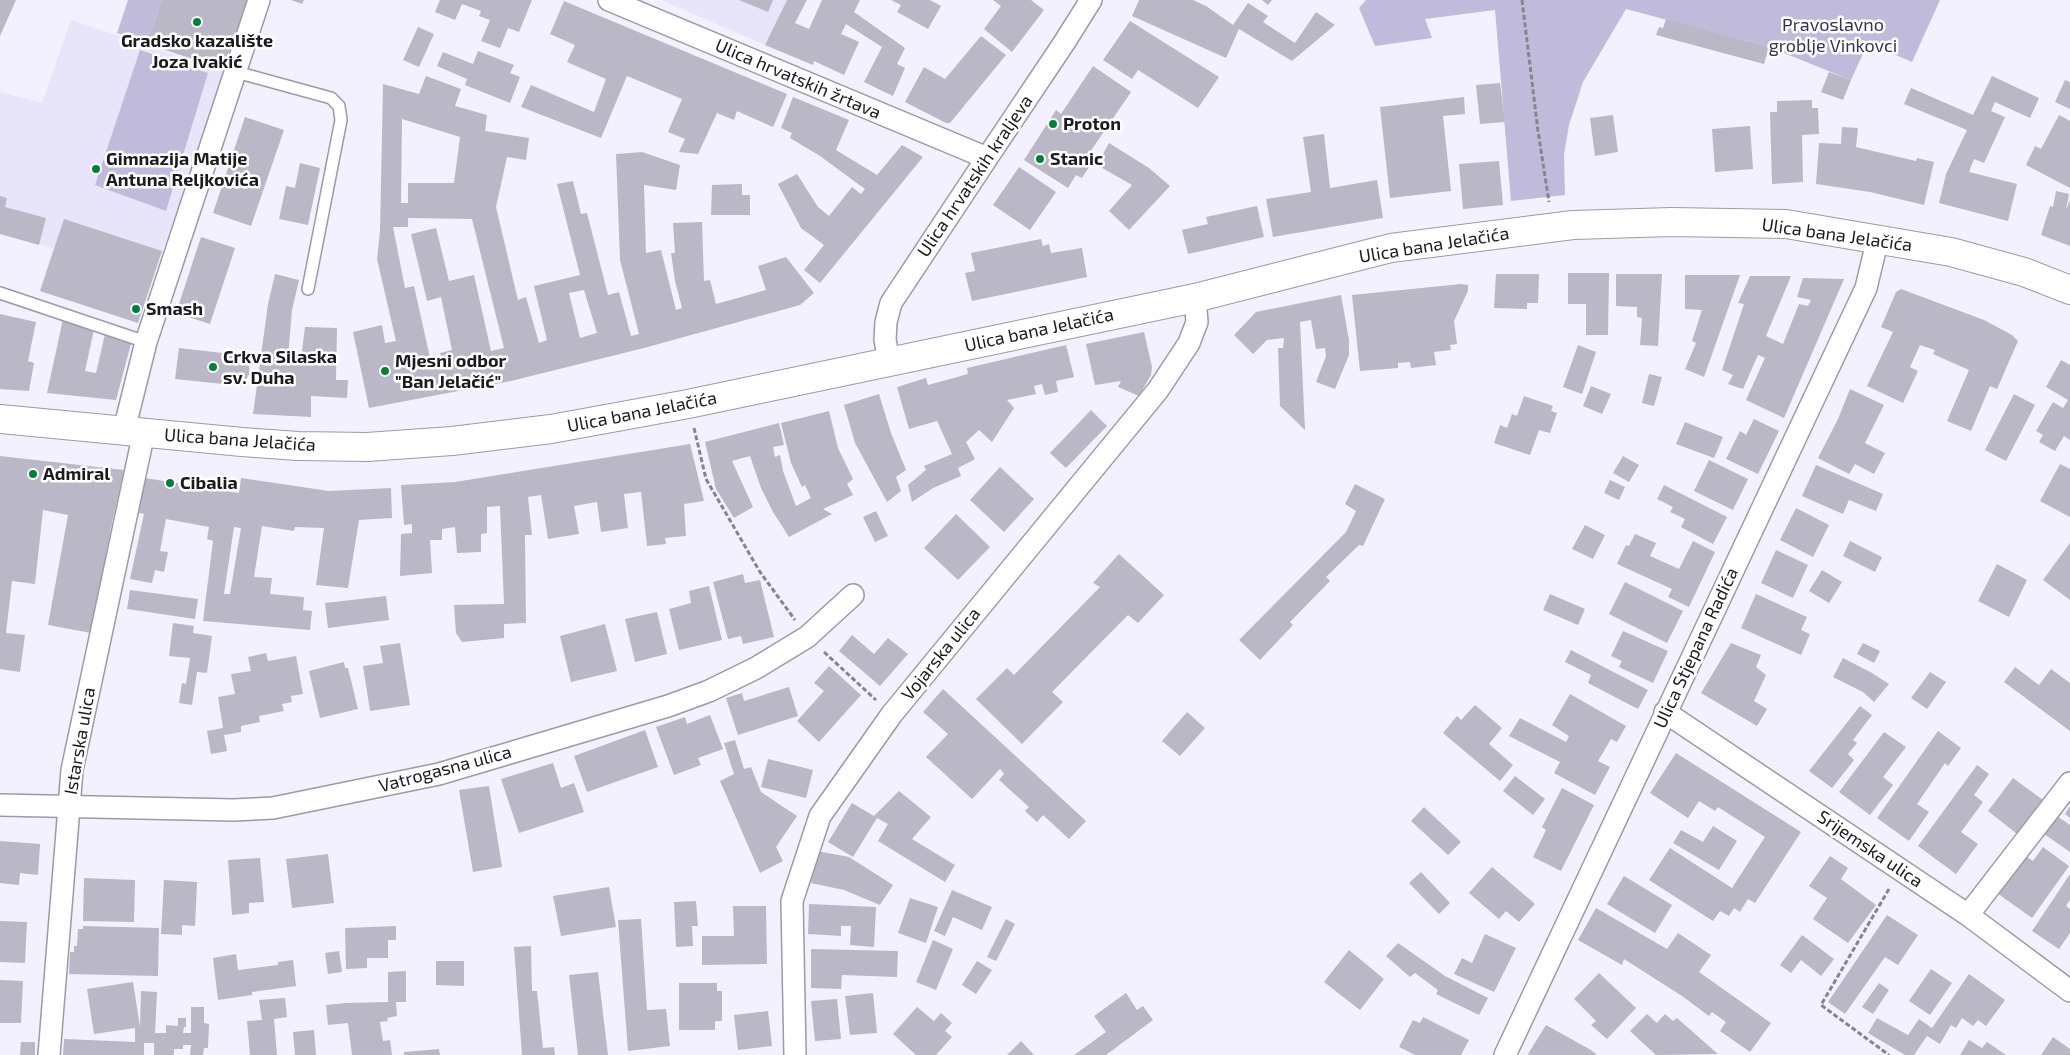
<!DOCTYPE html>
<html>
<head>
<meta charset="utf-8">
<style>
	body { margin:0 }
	canvas { display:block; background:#f3f0ff }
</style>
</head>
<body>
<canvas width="2070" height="1055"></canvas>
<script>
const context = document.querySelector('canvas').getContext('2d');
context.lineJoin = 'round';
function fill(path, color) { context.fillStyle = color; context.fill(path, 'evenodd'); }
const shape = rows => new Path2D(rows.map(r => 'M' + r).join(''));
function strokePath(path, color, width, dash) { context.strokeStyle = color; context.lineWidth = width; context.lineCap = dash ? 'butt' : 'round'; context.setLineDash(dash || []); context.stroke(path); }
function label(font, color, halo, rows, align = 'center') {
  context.font = font + ' "Exo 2",sans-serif'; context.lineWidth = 5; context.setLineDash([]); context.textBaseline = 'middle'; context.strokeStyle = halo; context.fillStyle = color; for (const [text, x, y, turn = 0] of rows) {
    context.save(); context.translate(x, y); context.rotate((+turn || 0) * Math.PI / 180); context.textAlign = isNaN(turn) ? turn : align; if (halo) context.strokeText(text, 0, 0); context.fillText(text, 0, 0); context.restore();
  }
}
fill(shape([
	[661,0,787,0,765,45],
	[71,20,227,73,162,251,138,323,40,291,53,248,0,234,0,92,42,103]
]), '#e8e4fa');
fill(shape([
	[128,0,162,0,147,44,117,33],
	[1366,0,1940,0,1912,62,1868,43,1851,80,1769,47,1626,9,1583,82,1569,125,1564,155,1565,195,1511,201,1495,10,1425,19,1432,38,1375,46,1359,8],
	[140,50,208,73,166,211,95,185]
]), '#c1bbdb');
fill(shape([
	[0,0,16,0,0,36],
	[162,0,247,0,223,69,147,44],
	[291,0,304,0,302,4],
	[440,0,532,0,519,32,508,28,500,48,481,41,490,20,479,16,481,11,462,4,455,20,435,12],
	[739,0,773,0,768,12],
	[787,0,807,0,795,23,809,29,822,0,860,0,854,12,905,48,897,64,905,68,893,96,864,82,882,47,846,24,841,34,859,42,844,75,814,61,813,65,765,45],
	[891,0,930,0,941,6,928,29,897,12,901,5],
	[993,0,1031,0,1044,10,1012,52,984,29,1001,6],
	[1139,0,1193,0,1206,6,1233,25,1248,3,1268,16,1263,22,1295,43,1316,12,1335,25,1292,61,1239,29,1226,58,1132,16],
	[1262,0,1272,0,1268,5],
	[564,1,787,94,773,127,737,111,734,120,717,113,698,154,679,152,685,139,668,132,682,99,627,76,601,138,521,107,531,85,594,112,606,79,567,62,575,45,550,34],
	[1666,19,1769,47,1764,64,1656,35,1659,27,1663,28],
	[1130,21,1219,77,1198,108,1138,70,1132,79,1103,60],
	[418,27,434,34,419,67,403,60],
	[981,36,1006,55,950,123,946,123,905,102,924,67,945,79],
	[478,51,514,65,510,73,520,77,510,103,465,85,467,79,437,66,443,52,473,64],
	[1093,66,1131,92,1090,152,1096,156,1082,178,1076,175,1068,188,1024,160,1056,110,1061,114],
	[1829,72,1851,80,1843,100,1821,92],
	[426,76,461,89,455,106,487,115,485,131,529,138,526,160,507,157,496,207,518,300,526,297,539,343,547,340,534,286,580,275,557,184,573,181,581,214,587,213,608,295,619,292,631,336,639,334,620,260,616,154,642,152,680,165,676,190,644,185,646,253,661,250,676,310,682,308,675,281,671,253,675,253,673,223,702,222,704,281,710,280,716,304,766,290,758,266,786,257,814,293,800,305,644,348,511,381,369,408,353,332,382,325,385,343,396,341,377,259,380,231,383,84,419,94],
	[402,119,460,137,454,183,408,183,408,203,401,203],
	[408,218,472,219,504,348,491,351,474,275,449,281,436,228,411,234,427,301,441,297,452,350,440,353,442,360,431,362,414,286,405,288,393,227,408,227],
	[584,290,597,333,580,338,569,293],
	[1992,76,2039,98,2030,118,1995,102,1991,111,2005,117,1984,163,1974,159,1969,172,2017,184,2008,221,1939,203,1946,174,1967,130,1904,104,1911,88,1973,115],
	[2065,80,2070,82,2070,109,2055,102],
	[1500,83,1505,122,1480,124,1476,85],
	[793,97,849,120,836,150,877,175,902,145,923,157,820,283,804,270,824,245,801,228,778,184,797,174,818,207,829,216,852,187,861,194,865,189,820,156,790,138,792,133,781,128],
	[1464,97,1465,114,1443,116,1451,191,1390,198,1380,107],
	[1812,100,1812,108,1818,108,1819,134,1802,135,1803,182,1772,184,1770,112,1777,112,1777,101],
	[1613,115,1618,152,1595,156,1590,118],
	[2059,115,2070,121,2070,188,2026,165,2035,146,2041,149],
	[245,117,284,130,251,226,213,213],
	[1750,126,1753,169,1715,172,1712,129],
	[1842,127,1858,128,1856,147,1916,161,1917,158,1934,162,1924,205,1870,192,1816,184,1819,143,1841,144],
	[1324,134,1330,188,1377,180,1383,218,1273,237,1266,199,1311,192,1303,137],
	[1109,143,1149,168,1170,186,1129,230,1109,211,1132,185,1097,165],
	[1499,161,1503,205,1463,209,1459,164],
	[300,163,320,168,308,225,279,219,286,186,295,188],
	[1019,167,1056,192,1030,230,993,205],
	[742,184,742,195,750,195,750,215,711,215,712,185],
	[2056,191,2069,194,2066,210,2070,200,2070,246,2041,235,2050,206,2053,207],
	[0,196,7,198,5,207,46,218,39,245,0,234],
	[1257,206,1264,237,1188,254,1182,230,1208,224,1206,217],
	[64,219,162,251,138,323,40,291],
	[201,237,235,248,210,324,176,313],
	[1041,239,1043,246,1049,244,1051,253,1082,248,1087,277,972,301,965,273,975,271,971,253],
	[1568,273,1609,273,1608,335,1586,335,1586,304,1568,304],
	[275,274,299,280,292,310,288,358,301,358,305,327,337,328,336,380,348,380,347,398,311,396,311,417,253,414,268,304],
	[1496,274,1539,274,1538,303,1527,303,1527,309,1494,308],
	[1616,274,1662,274,1658,346,1640,345,1642,318,1637,317,1637,307,1616,306],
	[1685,275,1740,275,1704,377,1685,369,1696,343,1692,341,1702,310,1685,309],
	[1750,276,1791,276,1766,336,1783,344,1799,304,1808,306,1811,300,1797,297,1803,278,1844,279,1784,418,1746,400,1765,358,1758,355,1743,389,1728,384,1733,375,1722,370,1744,304,1738,303],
	[1461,284,1468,285,1468,291,1454,321,1457,344,1450,345,1451,350,1434,352,1436,365,1411,368,1410,362,1398,363,1398,368,1360,371,1352,295],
	[1901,289,1984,320,2012,335,2018,341,1997,389,1990,386,1971,431,1947,421,1969,370,1933,354,1935,350,1920,345,1910,367,1918,371,1903,403,1867,386,1893,332,1881,327,1896,292],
	[1341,295,1349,340,1349,355,1335,389,1316,382,1326,356,1325,348,1316,349,1311,320,1300,322,1305,430,1280,406,1278,348,1283,348,1284,338,1267,340,1253,354,1234,335,1256,312],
	[0,314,36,322,28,361,34,363,29,391,0,389],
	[63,319,95,325,85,371,96,373,105,334,132,340,116,400,47,393],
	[1144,332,1152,367,1151,375,1139,396,1118,387,1121,381,1095,385,1086,344],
	[1066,345,1074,377,1056,381,1058,392,1045,395,1042,384,1034,386,1036,394,1007,400,1014,408,992,442,979,430,966,442,975,459,958,468,961,476,933,488,912,502,908,485,926,470,924,466,952,454,937,421,909,429,897,387,926,378,928,385,968,374,967,368],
	[1578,345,1596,352,1582,394,1563,387],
	[179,348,240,355,248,360,250,373,242,386,175,379],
	[2061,360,2070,365,2070,440,2064,436,2055,451,2039,442,2043,435,2036,431,2053,402,2063,408,2068,400,2046,387],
	[1649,374,1662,377,1654,406,1642,403],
	[1591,386,1611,394,1602,414,1583,406],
	[1850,389,1884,405,1865,443,1885,453,1874,474,1855,464,1849,474,1818,458,1838,419],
	[879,394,891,433,906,470,896,477,901,491,887,502,855,443,844,405],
	[2014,394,2035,405,2006,461,1985,450],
	[1524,396,1553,406,1551,411,1557,413,1550,433,1539,430,1530,455,1494,443,1500,425,1507,428,1512,414,1517,416],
	[1091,410,1107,426,1066,468,1050,453],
	[829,411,838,448,853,479,847,484,853,495,823,509,832,514,789,537,773,512,761,488,750,456,732,461,753,507,734,518,716,489,705,442,779,423,784,445,773,447,775,457,780,455,783,471,796,506,811,498,805,485,802,487,791,463,781,423],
	[1754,419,1779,431,1758,474,1726,459,1740,431,1746,435],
	[1685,422,1723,437,1714,458,1676,444],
	[690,444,704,501,684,504,686,536,665,538,666,544,647,546,641,492,624,494,628,528,601,532,597,502,574,506,579,534,548,539,541,495,528,497,532,535,525,535,526,623,504,624,504,638,462,642,456,633,454,605,504,604,500,506,487,507,487,533,481,534,481,552,457,553,455,527,442,529,442,540,430,540,432,573,400,576,401,534,412,533,412,524,404,525,401,485,455,482],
	[0,456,124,470,112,523,91,633,48,625,68,515,43,510,35,584,12,581,6,633,25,635,20,672,0,669],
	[1623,456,1639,465,1629,482,1613,473],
	[1709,460,1748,479,1733,510,1694,491],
	[2060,464,2070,469,2070,517,2040,501],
	[1816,465,1883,494,1876,511,1849,500,1843,514,1802,496],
	[1000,467,1034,499,1004,532,970,500],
	[145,478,239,493,241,478,329,491,391,488,392,518,359,520,348,588,316,585,324,528,295,527,294,531,262,526,254,577,272,578,270,594,304,597,303,610,312,611,310,630,203,621,213,541,207,539,209,527,166,519,160,551,168,552,164,572,155,570,152,583,130,579,144,514,139,513],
	[234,527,241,528,230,594,224,594],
	[1610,480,1625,487,1619,500,1604,493],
	[1355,484,1385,499,1363,546,1359,545,1326,577,1330,581,1290,622,1293,625,1260,660,1239,640,1346,532,1356,511,1345,504],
	[1664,485,1727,517,1713,544,1681,527,1685,519,1670,512,1673,507,1657,499],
	[1796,508,1829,525,1813,557,1780,540],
	[876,511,888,536,875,542,863,517],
	[956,514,990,547,958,580,924,548],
	[1585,525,1605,535,1593,559,1572,549],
	[1635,534,1656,543,1650,556,1679,569,1693,541,1715,552,1689,607,1668,597,1672,589,1617,564,1626,545,1629,546],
	[1850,541,1882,557,1875,572,1843,556],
	[2070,543,2070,600,2043,580],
	[1776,550,1808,565,1793,598,1761,583],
	[1119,554,1164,595,1138,623,1128,615,1052,692,1063,702,1022,744,976,699,1007,668,1014,675,1100,587,1093,583],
	[1997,564,2027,580,2009,617,1978,601],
	[1822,570,1842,582,1829,603,1809,591],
	[743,574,745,583,760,580,774,637,743,644,741,636,728,639,713,582],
	[1625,582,1683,611,1667,643,1609,614],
	[709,586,722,640,679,650,669,609,691,603,689,591],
	[130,590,198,599,195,619,127,609],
	[1550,594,1585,609,1578,625,1543,610],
	[1756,594,1807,617,1801,630,1810,634,1801,655,1741,628],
	[386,596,389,620,328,628,325,603],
	[657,612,667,654,635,662,625,619],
	[173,623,194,626,193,633,212,636,207,673,197,672,192,705,179,703,182,683,186,684,190,658,169,656],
	[605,624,617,671,571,682,560,636],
	[1623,631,1668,651,1653,683,1619,667,1622,661,1611,656],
	[852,635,874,654,888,638,908,654,880,686,839,651],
	[400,643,410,705,370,711,363,666,383,663,380,646],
	[1731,643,1761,655,1756,667,1766,675,1754,701,1767,709,1757,726,1701,693],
	[1863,643,1880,651,1874,663,1857,654],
	[1571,650,1648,690,1638,709,1588,683,1591,675,1565,662],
	[266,653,268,661,296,656,303,694,291,696,292,702,282,704,284,711,259,716,260,722,241,726,241,732,224,735,227,751,211,754,207,731,223,728,218,697,235,694,231,674,251,671,248,657],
	[1843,658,1872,673,1889,684,1874,702,1863,692,1833,677],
	[344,662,345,668,348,668,358,709,320,718,309,671],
	[829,666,861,695,819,742,797,721,824,691,814,683],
	[2015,667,2039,685,2051,669,2070,683,2070,731,2004,682],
	[1930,672,1946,682,1927,709,1911,698],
	[789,687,798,716,738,735,726,698,742,693,744,701],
	[943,689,1086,821,1069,839,1043,815,1037,822,1025,811,1029,807,999,780,1004,774,1000,769,972,799,926,757,948,734,923,712],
	[1570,694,1626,726,1617,742,1611,739,1598,761,1610,767,1595,795,1554,773,1560,762,1509,736,1520,718,1566,742,1569,736,1552,725],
	[1475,705,1502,728,1489,744,1513,765,1500,781,1443,733,1457,716,1461,720],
	[1860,706,1872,715,1853,740,1857,743,1848,754,1854,760,1832,788,1809,771],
	[1187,712,1205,728,1180,756,1162,741],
	[710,715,723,749,698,758,701,765,674,775,656,727,685,717,687,724],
	[645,730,658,767,587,792,574,756],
	[1938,731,1961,748,1948,766,1945,763,1917,804,1929,812,1909,841,1877,818],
	[1884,732,1906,747,1883,777,1893,785,1870,815,1839,792],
	[735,740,744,769,751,767,761,792,797,816,776,847,783,861,760,873,720,781,734,774,724,743],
	[1676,753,1801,832,1755,903,1748,899,1740,912,1734,908,1729,916,1720,911,1713,921,1649,880,1670,848,1732,888,1765,837,1718,807,1715,811,1699,801,1688,818,1650,793],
	[768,759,813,770,806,798,761,787],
	[553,763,561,788,574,783,584,812,519,833,501,779],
	[1977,765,1989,774,1974,795,1983,802,1961,832,1978,844,1956,874,1918,846],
	[1515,776,1545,799,1533,815,1503,791],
	[2013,778,2043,800,2017,834,1988,811],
	[489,786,502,867,473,872,459,790],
	[1562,788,1594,805,1561,871,1533,857,1546,830,1542,827],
	[899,791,931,817,912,839,955,865,945,882,878,841,888,824,877,818,853,857,828,842,852,803,874,816],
	[2070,806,2070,818,2065,814],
	[1424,807,1461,842,1448,855,1411,821],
	[2057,816,2070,825,2070,852,2044,834],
	[1713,826,1737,841,1719,870,1673,843,1681,830,1703,842],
	[0,841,40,844,38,875,20,873,19,885,0,883],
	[2043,847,2069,866,2032,918,1997,893,2024,855,2033,861],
	[817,851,849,857,893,885,880,905,844,890,811,883],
	[328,854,334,903,292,908,286,859],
	[1830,856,1848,868,1841,879,1876,905,1848,943,1813,919,1827,898,1809,886],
	[260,858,264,902,249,903,249,913,232,915,228,860],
	[1492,867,1535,904,1519,922,1506,911,1499,919,1469,893],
	[1421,872,1450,903,1439,914,1409,883],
	[2070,874,2070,900,2066,906,2070,909,2070,933,2059,949,2032,931],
	[1624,876,1672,905,1655,933,1607,904],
	[84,878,135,880,134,922,83,921],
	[164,880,197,882,195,926,182,925,182,935,161,934],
	[609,887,616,927,561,936,553,896],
	[952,890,992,907,982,930,953,917,945,936,934,931],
	[910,898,938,907,926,943,898,933],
	[696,901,698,926,692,926,693,946,676,947,674,902],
	[809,904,876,907,874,947,850,945,851,926,841,926,841,936,808,934],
	[733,906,766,906,767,964,702,965,702,936,734,936],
	[1596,908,1667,949,1678,933,1711,955,1699,972,1771,1023,1750,1052,1720,1031,1726,1022,1712,1012,1709,1016,1682,996,1624,959,1622,965,1578,940],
	[1887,915,1918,935,1898,965,1885,957,1845,1014,1828,1002],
	[641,919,647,1010,666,1009,670,1046,628,1051,618,920],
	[1006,919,1015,924,996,961,987,957],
	[0,921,27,922,25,963,0,962],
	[83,926,159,928,158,976,69,974,70,952,74,952,74,946,77,946,78,929,83,929],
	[396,926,396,940,388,940,388,958,367,958,367,968,346,969,345,928],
	[1485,934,1516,948,1494,992,1454,974,1462,958,1472,963],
	[1802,935,1834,959,1821,976,1801,960,1791,973,1780,965],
	[933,940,953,949,936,990,916,982],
	[1398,943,1445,976,1488,998,1479,1015,1436,994,1438,990,1415,973,1410,977,1386,956],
	[531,946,532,991,537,991,543,1048,554,1047,555,1055,522,1055,514,947],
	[811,949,898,951,897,977,842,975,841,989,811,988],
	[1349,950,1384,979,1360,1010,1324,982],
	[339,951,342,972,328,974,325,953],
	[236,954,238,970,278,965,278,962,293,960,296,986,252,992,252,995,218,1000,213,958],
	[436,961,464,961,464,986,436,985],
	[977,961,992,970,976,994,962,985],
	[1931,969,1952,983,1930,1015,1909,1001],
	[406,971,406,1002,396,1002,397,1016,387,1018,388,1021,380,1022,383,1041,390,1040,392,1055,352,1055,348,1023,328,1025,326,1005,346,1003,388,1002,388,972],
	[598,972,608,1055,578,1055,569,975],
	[1599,973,1636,1008,1607,1039,1591,1025,1596,1021,1574,999],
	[1969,974,2005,1000,1986,1026,1978,1020,1973,1026,1962,1018,1956,1028,1951,1025,1940,1044,1927,1036,1914,1055,1905,1055,1868,1033,1877,1018,1908,1035,1919,1019,1932,1028],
	[0,980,23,981,21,1023,0,1023],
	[133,982,140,1027,141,991,157,992,155,1033,166,1033,166,1025,178,1026,178,1018,186,1018,186,1027,184,1027,183,1033,191,1033,191,1007,204,1007,204,1023,209,1024,208,1048,204,1048,203,1055,190,1055,191,1045,183,1045,183,1049,174,1049,174,1055,154,1055,154,1043,144,1043,144,1055,63,1055,64,1039,135,1042,135,1028,94,1034,87,989],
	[679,983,717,983,717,991,722,991,722,1021,715,1021,715,1030,679,1030],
	[1879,983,1889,990,1873,1014,1862,1007],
	[873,993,877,1033,850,1035,845,996],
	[1126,993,1137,1010,1143,1006,1153,1020,1106,1055,1074,1055,1106,1032,1094,1016],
	[285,998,287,1017,274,1019,277,1055,250,1055,247,1021,262,1020,259,1000],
	[837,999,841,1039,815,1041,811,1001],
	[917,1007,934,1021,941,1013,952,1023,945,1031,952,1037,936,1055,916,1055,893,1034],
	[768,1011,772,1046,738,1050,734,1015],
	[1647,1014,1657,1023,1665,1014,1673,1021,1677,1018,1718,1054,1656,1055,1630,1031],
	[1423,1017,1469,1040,1461,1055,1415,1055,1399,1047,1413,1020,1420,1023],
	[1546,1025,1591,1050,1597,1055,1529,1055,1528,1054],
	[314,1030,316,1055,295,1055,293,1032],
	[2053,1037,2070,1049,2070,1055,2041,1055],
	[1969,1040,1982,1048,1987,1042,2006,1055,1960,1055],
	[1021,1041,1034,1055,1007,1055],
	[21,1042,35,1042,35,1055,20,1055],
	[439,1049,440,1055,404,1055,404,1052]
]), '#bab8c6');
const service = shape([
	[236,72,331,98,339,106,341,120,308,289],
	[0,293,146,342]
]);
const minor = shape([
	[609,0,987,158],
	[889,361,885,340,886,322,891,303,987,158,1064,43,1091,0],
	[124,430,146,342,259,0],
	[1665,712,1968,915,2070,991],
	[0,805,234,810,273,808,439,774,668,706,709,691,756,668,807,637,853,595],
	[1968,915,2070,783],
	[49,1055,72,770,144,432],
	[795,1055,792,901,820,816,892,714,1158,390,1189,343,1197,322,1195,298],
	[1505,1055,1866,288,1878,238]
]);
const secondary = shape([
	[0,419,242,442,298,446,367,447,452,441,551,429,688,404,1195,298,1391,248,1573,225,1672,222,1786,224,1951,252,2024,272,2070,290]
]);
strokePath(service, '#9c9aa7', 14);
strokePath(minor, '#9c9aa7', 24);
strokePath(secondary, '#9c9aa7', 30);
strokePath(shape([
	[1522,0,1538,131,1549,202],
	[694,428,706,479,760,572,795,620],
	[824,652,876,700],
	[1889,889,1821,1005,1889,1055]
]), '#86848e', 3, [5, 2.5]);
strokePath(service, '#fff', 11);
strokePath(minor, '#fff', 21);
strokePath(secondary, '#fff', 28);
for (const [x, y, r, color] of [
	[197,22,5,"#038038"],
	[1053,124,5,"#038038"],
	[1040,159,5,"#038038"],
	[96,169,5,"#038038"],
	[136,309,5,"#038038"],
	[213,367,5,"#038038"],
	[385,371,5,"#038038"],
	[33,474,5,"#038038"],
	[170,483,5,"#038038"]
]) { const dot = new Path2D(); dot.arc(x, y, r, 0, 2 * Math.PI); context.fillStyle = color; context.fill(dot); strokePath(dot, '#fff', 2); }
label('18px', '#392e5a', '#fff', [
	["Pravoslavno",1833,25],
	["groblje Vinkovci",1833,46]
]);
label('bold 18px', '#1a1a1f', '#fff', [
	["Gradsko kazalište",197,41,"center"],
	["Joza Ivakić",197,62,"center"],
	["Proton",1063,124],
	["Gimnazija Matije",106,159],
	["Antuna Reljkovića",106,180],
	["Stanic",1050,159],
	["Smash",146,309],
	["Crkva Silaska",223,357],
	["sv. Duha",223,378],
	["Mjesni odbor",395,361],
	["\"Ban Jelačić\"",395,382],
	["Admiral",43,474],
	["Cibalia",180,483]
], 'left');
label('18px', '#1a1a1f', '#fff', [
	["Ulica hrvatskih žrtava",798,79,23],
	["Ulica hrvatskih kraljeva",975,176,-56],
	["Ulica bana Jelačića",1837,235,8],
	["Ulica bana Jelačića",1434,245,-9],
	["Ulica bana Jelačića",1039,330,-12],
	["Ulica bana Jelačića",642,412,-11],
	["Ulica bana Jelačića",240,440,4],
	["Ulica Stjepana Radića",1696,648,-65],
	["Vojarska ulica",941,654,-51],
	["Istarska ulica",80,741,-80],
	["Vatrogasna ulica",445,769,-15],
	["Srijemska ulica",1870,849,34]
]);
</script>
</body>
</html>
